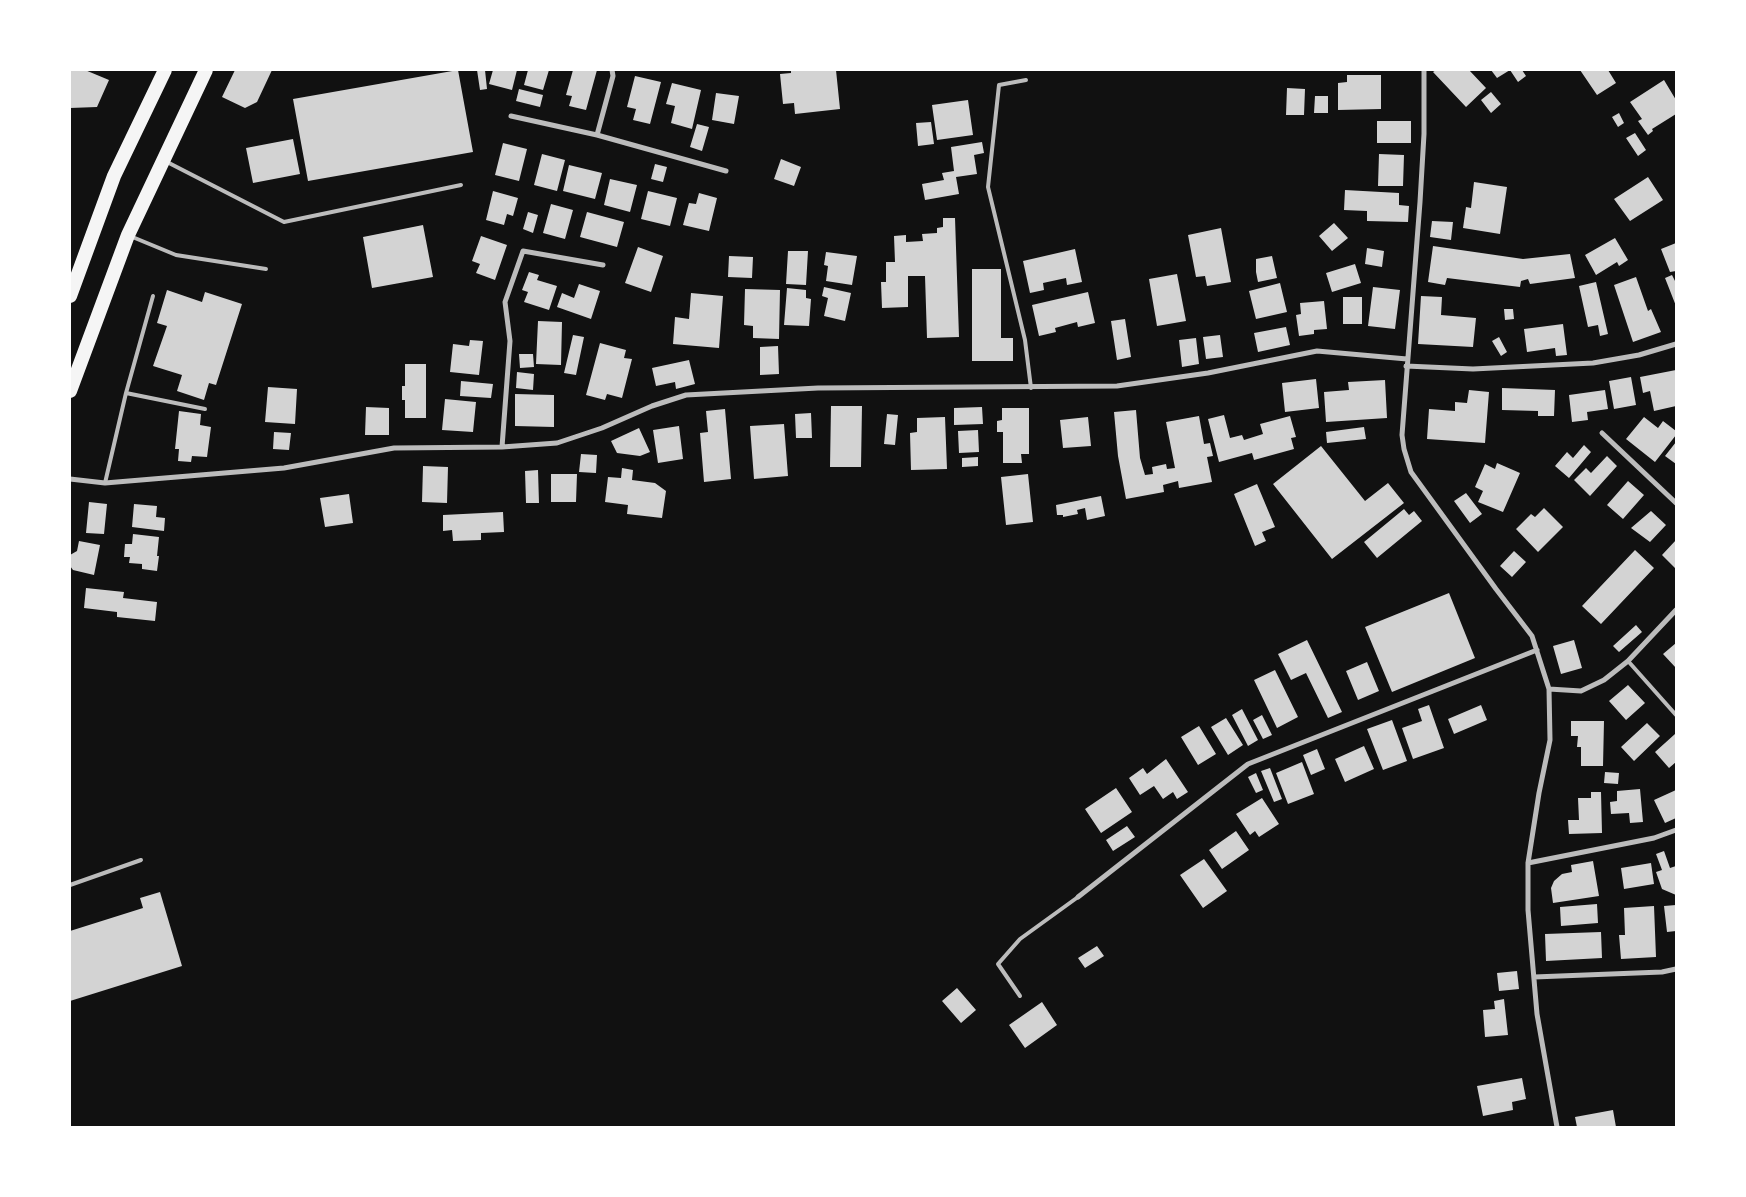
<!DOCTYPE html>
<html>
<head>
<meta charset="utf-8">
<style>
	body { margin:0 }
	#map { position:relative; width:1746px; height:1197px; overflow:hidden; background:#111; font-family:Commissioner,sans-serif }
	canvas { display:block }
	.frame { position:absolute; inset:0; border:71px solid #fff; pointer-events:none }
</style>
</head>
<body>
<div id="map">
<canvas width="1746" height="1197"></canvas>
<div class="frame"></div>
</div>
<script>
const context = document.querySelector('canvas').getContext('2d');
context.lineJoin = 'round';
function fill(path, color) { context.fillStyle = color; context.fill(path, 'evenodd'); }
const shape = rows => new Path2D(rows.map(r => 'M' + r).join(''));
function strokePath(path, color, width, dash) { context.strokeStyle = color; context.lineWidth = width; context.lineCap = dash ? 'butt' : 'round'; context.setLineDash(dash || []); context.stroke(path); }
fill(shape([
	[70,70,85,70,109,80,97,107,70,108],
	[235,70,272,70,257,102,245,108,222,97],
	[458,70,473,152,308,181,293,99],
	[477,70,485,70,487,89,480,90],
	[493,70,517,70,512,90,489,84],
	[528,70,549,70,543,90,524,85],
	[573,70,597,70,586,110,569,106,572,96,566,95],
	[791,70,836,70,840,109,795,114,794,103,783,104,780,74,791,73],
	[1436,70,1469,70,1486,88,1466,107,1433,72],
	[1491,70,1510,70,1497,78],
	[1510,70,1522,70,1526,76,1518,82],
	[1580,70,1608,70,1616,83,1597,95],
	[1347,75,1381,75,1381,109,1338,110,1338,83,1347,82],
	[635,76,661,82,650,124,633,120,636,109,627,107],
	[1664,80,1676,100,1676,114,1652,129,1653,131,1648,135,1638,121,1642,119,1630,102],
	[672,83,701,90,692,129,671,123,675,106,666,104],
	[1287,88,1305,89,1304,115,1286,115],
	[519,89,543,95,540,107,516,101],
	[1491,92,1501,104,1491,113,1481,100],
	[716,93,739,96,734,124,712,120],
	[1315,96,1328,96,1328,113,1314,113],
	[968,100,973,135,937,140,932,105],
	[1619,113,1624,123,1618,127,1612,117],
	[1377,121,1411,121,1411,143,1377,143],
	[931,122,934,144,918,146,916,123],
	[697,124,709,127,702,151,690,147],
	[1635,133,1646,150,1638,156,1626,138],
	[293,139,300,174,253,183,246,148],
	[982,142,984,153,974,155,977,174,956,177,959,194,925,200,922,184,944,180,942,173,954,171,951,147],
	[503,143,527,149,519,181,495,175],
	[542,154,565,160,557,191,534,185],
	[1379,154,1404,155,1403,186,1378,186],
	[781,159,801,167,794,186,774,179],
	[655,164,667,167,663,182,651,179],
	[569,165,602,173,595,199,563,191],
	[1648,177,1663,200,1630,221,1614,199],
	[610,179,637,185,630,212,604,205],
	[1474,182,1507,187,1500,234,1463,228,1466,207,1471,208],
	[1345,190,1399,193,1399,205,1409,206,1408,222,1367,221,1367,211,1344,210],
	[493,191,518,198,513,216,507,214,504,225,486,220],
	[648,191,677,198,670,226,641,219],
	[699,193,717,198,709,231,683,225,689,203,696,204],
	[551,204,573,210,565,239,543,233],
	[528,212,538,215,533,233,523,229],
	[587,212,624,222,617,247,580,237],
	[943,218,955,218,959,337,927,338,925,276,908,276,908,307,882,308,881,282,886,282,886,262,895,262,894,236,906,235,906,242,923,241,922,234,937,233,937,228,943,227],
	[1432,221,1453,222,1451,240,1430,237],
	[1334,223,1348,238,1332,251,1319,236],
	[423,225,433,277,372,288,363,237],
	[1221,228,1231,282,1207,286,1205,276,1196,277,1188,235],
	[481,236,507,245,495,280,476,273,480,264,472,261],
	[1615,238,1628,260,1619,266,1617,262,1596,275,1585,255],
	[1676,243,1676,271,1670,272,1661,249],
	[1433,246,1523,259,1570,254,1575,278,1530,284,1528,279,1521,281,1520,287,1447,278,1445,285,1428,282],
	[638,247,663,256,651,292,625,283],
	[1367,248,1384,251,1382,267,1365,264],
	[1075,249,1082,282,1067,285,1066,278,1043,283,1044,290,1030,293,1023,261],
	[788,251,808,251,806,285,786,284],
	[826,252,857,256,852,285,826,281,828,266,824,265],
	[729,256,753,257,752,278,728,277],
	[1272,256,1277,278,1258,282,1256,272,1256,259],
	[1355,264,1361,283,1332,292,1326,273],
	[972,269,1001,269,1001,338,1013,338,1013,361,972,361],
	[529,272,539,275,537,280,557,286,549,310,524,302,528,292,522,290],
	[1177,274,1186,321,1157,326,1149,279],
	[1672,275,1676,283,1676,306,1665,278],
	[1636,277,1648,311,1651,309,1661,332,1633,342,1614,285],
	[1596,282,1608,334,1600,336,1598,325,1588,327,1579,286],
	[1280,283,1287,312,1256,319,1249,291],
	[579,284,600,291,591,319,557,307,562,293,574,298],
	[824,287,851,293,845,321,824,316,828,298,822,296],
	[1373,287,1400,290,1395,329,1368,326],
	[787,288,806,290,806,298,811,299,809,326,784,325],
	[745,289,780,290,779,339,753,338,753,326,744,325],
	[167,290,202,302,205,292,242,304,216,385,209,383,204,400,177,391,182,375,153,366,167,326,157,323],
	[1088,292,1095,323,1078,327,1077,322,1055,328,1056,332,1039,336,1032,305],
	[691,293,723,296,719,348,673,344,675,317,689,319],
	[1421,296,1442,297,1441,315,1476,318,1473,347,1418,344],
	[1343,297,1362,297,1362,324,1343,324],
	[1324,301,1327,329,1314,330,1314,334,1299,336,1296,315,1301,314,1300,303],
	[1504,309,1513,309,1514,319,1505,320],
	[1125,319,1131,357,1117,360,1111,321],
	[538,321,562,322,561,365,536,364],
	[1563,324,1567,355,1556,356,1555,348,1527,352,1524,329],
	[1286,327,1290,345,1258,352,1254,333],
	[573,335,584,337,576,375,564,373],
	[1220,335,1223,357,1206,359,1203,337],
	[1499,337,1507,352,1501,356,1492,341],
	[1196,338,1199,364,1182,367,1179,340],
	[470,340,483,341,479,375,450,372,453,344,469,346],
	[600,343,626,350,624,358,632,359,622,398,607,394,605,400,586,395],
	[778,346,779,374,760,375,760,347],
	[519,354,533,354,534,367,520,368],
	[689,360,695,384,676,389,675,382,656,386,652,368],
	[405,364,426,364,426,418,405,418,405,400,402,400,402,386,405,386],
	[1676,370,1676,406,1654,411,1650,391,1643,393,1640,377],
	[517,372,534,374,533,390,516,388],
	[1631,377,1636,405,1614,409,1609,381],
	[1316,379,1319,408,1285,412,1282,383],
	[1385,380,1387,418,1326,422,1324,392,1349,390,1348,382],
	[461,381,493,384,491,398,460,396],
	[268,387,297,389,295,424,265,422],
	[1502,388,1555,390,1554,416,1538,416,1538,411,1502,410],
	[1469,390,1489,392,1485,443,1427,439,1429,409,1455,411,1455,402,1467,403],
	[1605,390,1608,409,1587,412,1588,420,1572,422,1569,395],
	[515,394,554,395,554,427,515,426],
	[445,399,476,402,473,432,442,430],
	[831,406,862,406,861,467,830,467],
	[366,407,389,408,389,435,365,435],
	[982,407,983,424,954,425,954,408],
	[1002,408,1029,408,1029,454,1021,454,1022,463,1003,463,1003,432,997,432,997,421,1002,420],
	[725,409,731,479,704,482,700,433,708,432,706,411],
	[1136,410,1140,458,1145,475,1153,474,1152,467,1166,464,1167,469,1175,468,1166,422,1199,416,1204,444,1210,443,1213,456,1207,457,1212,482,1179,488,1178,481,1163,485,1164,492,1126,499,1118,456,1114,412],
	[179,411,201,414,200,425,211,427,207,457,192,456,191,462,178,461,179,449,175,449],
	[811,413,812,438,796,438,795,414],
	[887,414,898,415,895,445,884,444],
	[1224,415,1230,438,1242,435,1244,440,1263,434,1260,424,1290,416,1296,437,1291,438,1294,449,1254,460,1252,453,1219,462,1208,419],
	[945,417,947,469,911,470,910,433,917,432,917,418],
	[1088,417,1091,446,1063,448,1060,420],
	[1644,417,1658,428,1663,421,1676,431,1676,435,1655,462,1626,439],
	[784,424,788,476,754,479,750,426],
	[679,426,683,459,658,463,653,430],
	[1364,427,1366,439,1327,443,1326,432],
	[639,428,650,452,640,456,617,453,611,441],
	[978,430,979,452,959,453,958,431],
	[274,432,291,433,289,450,273,449],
	[1676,442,1676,464,1665,456],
	[1584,445,1591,452,1569,478,1555,466,1567,452,1573,458],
	[1321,446,1365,501,1388,483,1404,503,1332,559,1273,484],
	[581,454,597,455,596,473,579,472],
	[1607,456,1617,466,1590,496,1574,480,1586,468,1591,473],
	[978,457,978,466,962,467,962,458],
	[1497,463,1520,473,1503,512,1478,502,1483,491,1475,487,1485,464,1495,469],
	[423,466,448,467,447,503,422,502],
	[622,468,633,470,632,480,655,483,666,491,662,518,627,514,628,505,605,502,608,477,621,478],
	[538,470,539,503,526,503,525,471],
	[551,474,577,474,576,502,551,502],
	[1028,474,1033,522,1006,525,1001,477],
	[1628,481,1644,495,1623,519,1607,505],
	[1257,484,1275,527,1262,532,1266,541,1255,546,1234,494],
	[1466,493,1482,514,1470,523,1454,501],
	[349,494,353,523,325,527,320,498],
	[1101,496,1105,516,1087,520,1085,508,1077,510,1078,514,1063,517,1063,515,1057,515,1056,505],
	[89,502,107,504,104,534,86,533],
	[134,504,157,506,156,517,165,518,164,531,132,527],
	[1544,508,1563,527,1538,552,1516,529,1531,514,1535,517],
	[1404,509,1409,515,1414,511,1422,521,1377,558,1364,542],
	[1651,511,1666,525,1650,542,1631,528],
	[503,512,504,532,481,533,481,540,453,541,452,530,443,531,443,515],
	[133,534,159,537,157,556,159,556,157,571,142,569,142,564,129,563,130,557,124,557,125,544,132,544],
	[1676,540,1676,569,1662,555],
	[79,541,100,545,94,575,73,570,70,566,70,555,77,551],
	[1635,550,1654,568,1601,624,1582,606],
	[1514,551,1526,562,1512,577,1500,566],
	[86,588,124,592,123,598,157,602,155,621,117,617,117,612,84,608],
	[1449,593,1475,658,1392,692,1365,627],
	[1636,625,1642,632,1619,652,1613,646],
	[1307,640,1342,712,1328,718,1306,673,1291,680,1278,654],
	[1574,640,1582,668,1561,674,1553,646],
	[1676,643,1676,668,1663,654],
	[1367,662,1379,691,1358,700,1346,671],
	[1275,670,1298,717,1277,728,1254,680],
	[1628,685,1645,703,1626,720,1609,701],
	[1429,705,1444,748,1413,759,1402,728,1422,721,1418,709],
	[1481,705,1487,720,1454,734,1448,719],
	[1242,709,1258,740,1248,746,1232,715],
	[1262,715,1272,735,1263,739,1253,720],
	[1226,718,1243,745,1228,755,1211,727],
	[1392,720,1407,761,1383,770,1367,729],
	[1571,721,1604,721,1603,766,1581,766,1581,747,1577,747,1578,736,1571,736],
	[1647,723,1660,736,1634,761,1621,747],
	[1199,726,1216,754,1198,765,1181,737],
	[1675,734,1676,762,1669,768,1655,752],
	[1364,746,1374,769,1345,782,1335,759],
	[1317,749,1325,769,1311,775,1303,755],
	[1166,759,1188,792,1177,799,1173,792,1163,799,1154,786,1140,795,1129,778,1143,768,1147,774],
	[1302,762,1314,794,1288,804,1276,773],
	[1270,768,1282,799,1274,802,1261,771],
	[1605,772,1619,773,1618,784,1604,783],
	[1256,773,1263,790,1256,793,1248,777],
	[1116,788,1132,812,1101,833,1085,809],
	[1640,789,1643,822,1630,823,1629,813,1611,814,1610,802,1617,801,1617,791],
	[1676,790,1676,818,1665,823,1654,800],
	[1591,792,1601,792,1602,833,1569,834,1568,820,1579,820,1578,798,1591,798],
	[1262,798,1279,824,1259,837,1255,831,1250,835,1236,814],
	[1127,826,1135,837,1113,851,1106,840],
	[1236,831,1249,850,1222,869,1209,850],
	[1664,851,1670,868,1676,866,1676,895,1662,889,1656,872,1662,870,1656,854],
	[1204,859,1227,891,1203,908,1180,875],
	[1593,861,1599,896,1553,903,1551,888,1554,881,1562,874,1572,872,1571,865],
	[1651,863,1654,884,1624,889,1621,868],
	[160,892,182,966,70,1001,70,931,143,908,140,898],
	[1597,904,1598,923,1561,926,1560,907],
	[1676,905,1676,931,1667,932,1664,906],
	[1654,906,1656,957,1621,959,1619,935,1625,935,1624,908],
	[1601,932,1602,958,1546,961,1545,934],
	[1097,946,1104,956,1085,968,1078,958],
	[1517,971,1519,989,1499,991,1497,973],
	[957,988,976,1010,961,1023,942,1001],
	[1504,999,1508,1035,1485,1037,1483,1010,1495,1009,1494,1001],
	[1042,1002,1057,1025,1025,1048,1009,1025],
	[1522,1078,1526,1099,1512,1102,1513,1110,1483,1116,1477,1086],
	[1613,1110,1616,1127,1577,1127,1575,1117]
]), '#d3d3d3');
strokePath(shape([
	[1026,80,999,85,988,187,1025,340,1031,388],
	[167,162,284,222,461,185],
	[130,236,176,255,266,269],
	[126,393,153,296],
	[105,483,126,393,205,409],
	[1628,661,1676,715],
	[70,885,141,860],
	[1020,996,998,964,1020,939,1078,897]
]), '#bcbcbc', 4);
strokePath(shape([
	[1424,70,1424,134,1420,202,1402,435,1404,449,1411,472,1496,589,1532,636,1549,689,1550,740,1539,793,1528,863,1528,910,1537,1014,1557,1127],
	[511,116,597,135,726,171],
	[597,135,613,76,612,70],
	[1406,366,1473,369,1593,363,1639,355,1676,344],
	[1602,433,1676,503],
	[502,447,510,341,505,302,523,251,603,265],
	[70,479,105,483,284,468,394,448,502,447,557,443,602,428,652,406,686,395,818,388,1117,386,1208,373,1317,351,1407,359],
	[1549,689,1581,691,1604,680,1628,661,1676,610],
	[1528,863,1654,838,1676,830],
	[1078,897,1248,764,1537,650],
	[1534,977,1662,972,1676,969]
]), '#bcbcbc', 5);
strokePath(shape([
	[70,296,114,176,165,70],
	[70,391,128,235,206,70]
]), '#f5f5f5', 14);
</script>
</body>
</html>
